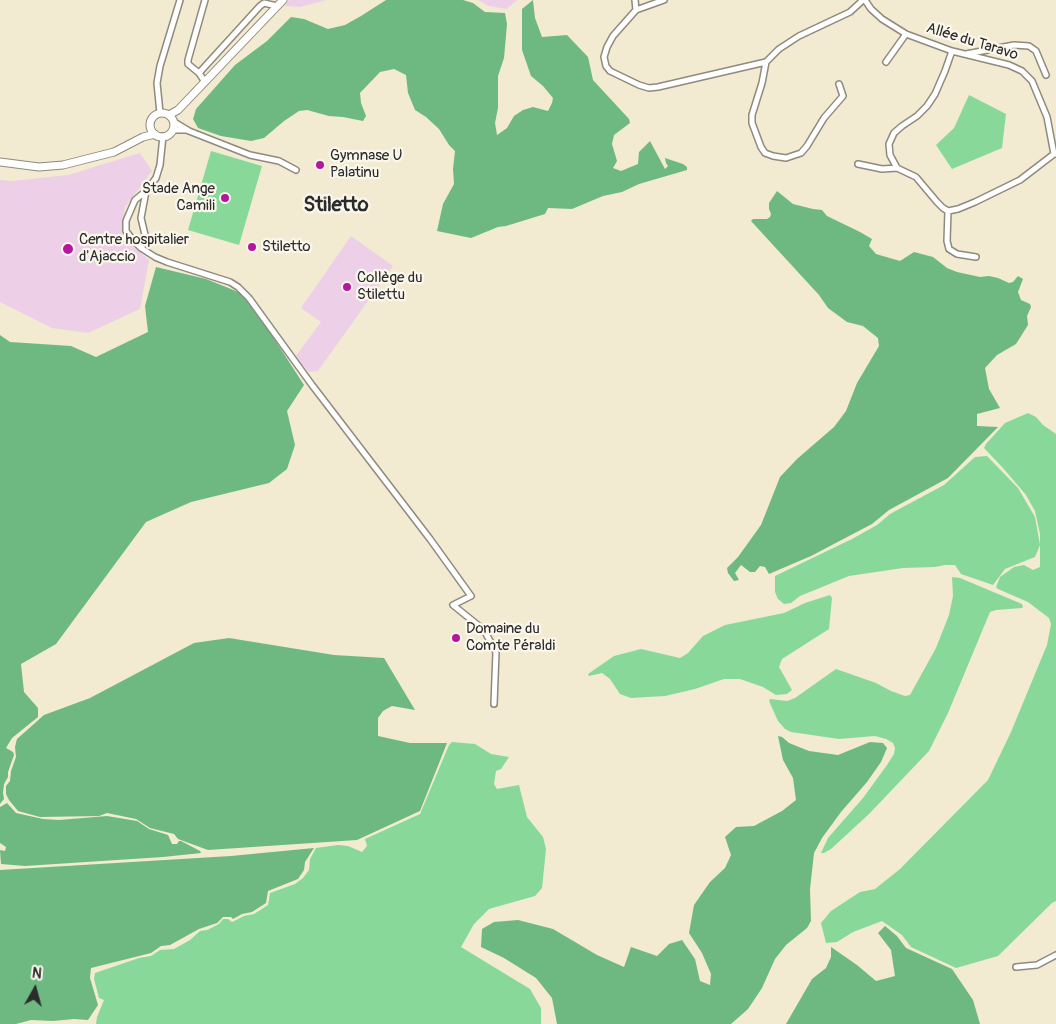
<!DOCTYPE html>
<html>
<head>
<meta charset="utf-8">
<style>
	body { margin:0 }
	#map { position:relative; width:1056px; height:1024px; overflow:hidden; background:#f2ead1; font-family:Pangolin,sans-serif }
	canvas { display:block }
	.north { position:absolute; left:10px; top:964px; width:50px; height:50px; -webkit-text-stroke:4px #fbf7ec; paint-order:stroke; rotate:7deg; font-size:14px; font-weight:700; line-height:20px; text-align:center; color:#2b2b2b }
	.north::after { content:''; display:block; margin:auto; width:18px; height:22px; background:#2b2b2b; clip-path:polygon(50% 0,100% 100%,50% 72%,0 100%) }
</style>
</head>
<body>
<div id="map">
<canvas width="1056" height="1024"></canvas>
<div class="north">N</div>
</div>
<script>
const context = document.querySelector('canvas').getContext('2d');
context.lineJoin = 'round';
function fill(path, color) { context.fillStyle = color; context.fill(path, 'evenodd'); }
const shape = rows => new Path2D(rows.map(r => 'M' + r).join(''));
function strokePath(path, color, width, dash) { context.strokeStyle = color; context.lineWidth = width; context.lineCap = dash ? 'butt' : 'round'; context.setLineDash(dash || []); context.stroke(path); }
function label(font, color, halo, rows, align = 'center') {
  context.font = font + ' Pangolin,sans-serif'; context.lineWidth = 4.5; context.setLineDash([]); context.textBaseline = 'middle'; context.strokeStyle = halo; context.fillStyle = color; for (const [text, x, y, turn = 0] of rows) {
    context.save(); context.translate(x, y); context.rotate((+turn || 0) * Math.PI / 180); context.textAlign = isNaN(turn) ? turn : align; if (halo) context.strokeText(text, 0, 0); context.fillText(text, 0, 0); context.restore();
  }
}
fill(shape([
	[289,0,326,0,300,7,284,6],
	[478,0,518,0,506,9,489,6],
	[140,153,152,171,125,207,122,237,149,260,140,309,88,333,52,328,0,302,0,180,13,181,68,175],
	[351,236,393,266,318,371,309,372,295,357,321,322,301,308]
]), '#edd0e8');
fill(shape([
	[969,95,1006,114,1002,148,952,169,936,145,954,128],
	[211,151,262,166,239,245,188,230],
	[1028,413,1036,417,1043,425,1056,434,1056,901,1052,903,998,956,956,968,911,947,902,935,882,921,853,932,837,942,826,943,821,923,831,911,860,892,875,889,900,869,988,780,1011,732,1047,645,1051,624,1049,618,1028,602,998,589,996,587,1000,577,1014,567,1024,565,1033,570,1040,567,1040,534,1035,511,1026,495,1003,468,984,448,986,444,1005,423],
	[987,456,1018,488,1035,517,1040,545,1035,557,1005,569,993,585,961,574,955,565,945,565,935,567,903,568,849,576,800,596,791,603,784,604,778,599,775,592,775,576,852,539,877,525,890,514,944,485,975,457],
	[952,577,960,578,1022,604,1023,607,1022,608,996,610,990,612,948,713,929,751,869,814,831,849,824,853,821,853,828,838,863,798,887,765,894,754,895,748,893,743,886,739,875,736,839,739,791,732,785,729,778,721,769,701,770,699,787,701,795,698,836,669,876,683,891,691,905,696,910,695,936,648,949,615,953,596],
	[830,595,832,598,829,629,782,659,779,667,792,690,787,694,776,695,763,687,740,679,724,679,695,689,665,696,631,698,620,694,610,679,602,673,589,676,588,674,614,656,641,649,680,658,688,653,703,636,725,625,784,613,805,603],
	[452,742,475,744,491,754,509,757,501,769,496,771,494,784,497,789,519,785,527,817,543,837,546,849,542,888,535,896,489,909,474,924,461,947,530,989,541,1008,541,1024,96,1024,97,1017,104,1000,99,998,94,979,95,973,139,958,151,956,160,950,174,949,190,940,200,931,207,930,219,924,223,919,228,919,232,922,244,916,254,914,268,905,270,893,295,884,303,878,309,870,310,859,316,848,338,845,348,846,362,852,367,846,365,839,420,814,449,745]
]), '#88d999');
fill(shape([
	[386,0,463,0,473,3,485,12,505,13,507,24,504,58,498,76,498,108,495,123,497,135,507,128,514,116,523,110,533,107,548,111,552,103,553,98,543,86,531,76,522,50,522,9,533,0,535,18,542,37,567,35,588,57,593,80,629,119,630,123,614,135,612,144,617,161,613,168,621,171,638,164,639,152,650,141,665,169,668,166,666,163,665,158,683,164,687,167,687,170,639,184,622,192,603,196,572,209,548,208,545,214,506,226,498,227,471,238,437,231,443,204,454,184,453,169,455,151,449,145,439,129,426,117,415,110,408,93,406,75,394,69,380,72,360,93,361,103,366,116,363,121,343,117,329,116,307,110,299,111,284,121,264,138,251,141,221,136,198,128,193,119,196,109,212,91,235,65,267,41,291,17,304,19,328,29,345,25,361,16],
	[777,191,793,204,813,209,822,210,827,216,860,232,872,239,869,246,876,254,900,261,914,252,933,257,947,268,957,272,980,277,989,276,998,278,1009,283,1013,282,1018,276,1023,279,1018,292,1021,300,1030,304,1031,307,1027,316,1028,325,1016,344,997,355,985,368,989,389,1000,408,977,414,977,426,998,427,948,478,889,510,872,524,811,556,769,574,765,567,760,566,755,572,750,572,741,565,735,573,739,580,734,581,728,573,727,568,738,557,761,525,780,477,797,459,834,427,846,411,857,383,879,346,878,338,863,326,847,322,828,308,819,295,751,221,753,219,767,219,770,217,771,214,769,209,769,203],
	[156,267,206,279,246,295,304,385,287,411,295,445,287,469,269,483,191,502,146,522,56,644,21,664,24,692,38,708,38,717,12,738,6,748,13,752,14,755,8,772,8,777,4,784,3,793,4,799,0,804,0,335,10,342,71,346,96,357,148,332,145,306],
	[229,638,334,655,384,658,415,710,392,706,383,711,378,718,378,736,410,743,447,743,420,811,357,840,208,850,178,839,174,834,150,828,136,819,107,813,99,816,40,817,18,811,9,800,6,794,6,786,10,781,11,771,16,757,15,747,17,739,44,715,90,698,194,643],
	[778,736,782,737,789,743,809,751,838,755,870,742,883,743,887,748,881,762,867,782,841,812,822,838,814,853,810,889,811,921,807,928,786,945,775,959,762,988,748,1009,731,1024,557,1024,552,998,536,978,504,958,481,947,482,929,494,922,518,920,553,929,597,955,624,967,631,947,657,956,669,944,682,940,695,959,700,981,710,985,711,974,702,953,689,933,694,905,710,882,725,868,731,855,725,837,736,827,754,826,782,811,796,800,793,778,783,760],
	[7,803,16,813,43,819,59,820,107,816,137,821,149,829,168,835,172,844,177,844,179,841,181,841,200,851,201,853,163,857,25,866,1,864,0,850,5,851,6,847,0,843,0,807],
	[314,848,305,862,304,870,298,879,268,891,266,903,252,912,242,914,233,919,231,917,223,917,217,923,199,929,170,945,161,946,151,953,91,968,90,978,98,1005,88,1020,74,1019,53,1021,31,1020,16,1024,0,1024,0,870,231,856],
	[885,926,897,936,906,948,952,969,973,1000,980,1024,786,1024,812,979,826,968,831,957,831,947,857,965,876,981,895,976,891,950,878,933]
]), '#6eb981');
const minor = shape([
	[635,0,636,10],
	[664,0,636,10,613,36,607,47,604,57,606,66,610,71,639,85,649,88,658,87,766,62,779,49,799,36,850,12,863,0],
	[865,0,871,9,882,19,906,34,952,51,1009,65,1022,71,1032,81,1047,117,1054,154,1056,154],
	[952,51,945,71,935,94,927,106,917,116,902,126,894,133,889,144,890,155,897,168,916,177,937,202,943,208,948,211,958,209,975,202,1020,180,1054,154],
	[966,54,1014,45,1029,46,1036,51,1046,75],
	[766,62,762,83,752,115,752,123,761,147,765,153,773,156,786,158,801,153,807,146,824,118,843,96,839,84],
	[886,62,906,34],
	[199,73,188,64,188,60,205,0],
	[205,82,199,73,260,6,264,3,277,6],
	[160,113,157,83,160,66,180,0],
	[174,122,189,131,250,155,279,161,296,170],
	[173,130,186,130],
	[858,164,882,169,897,168],
	[146,191,141,218,146,239,141,248,132,239,126,231,126,221,135,200,146,191,156,178,160,165,163,136],
	[948,211,947,241,949,249,957,254,976,257],
	[141,248,155,257,167,262,230,282,238,287,249,298,312,385,430,539,471,596,453,605,484,630,496,652,494,704],
	[1016,967,1037,965,1056,955]
]);
const secondary = shape([
	'150 125a12 12 0 1 1 24 0a12 12 0 1 1-24 0Z',
	[169,115,178,110,283,0],
	[0,162,39,167,63,165,114,152,143,137,155,134]
]);
strokePath(minor, '#8e8a7e', 8);
strokePath(secondary, '#8e8a7e', 9);
strokePath(minor, '#fff', 5);
strokePath(secondary, '#fff', 7);
for (const [x, y, r, color] of [
	[320,165,5,"#b5179e"],
	[225,198,5,"#b5179e"],
	[252,247,5,"#b5179e"],
	[68,249,6,"#b5179e"],
	[347,287,5,"#b5179e"],
	[456,638,5,"#b5179e"]
]) { const dot = new Path2D(); dot.arc(x, y, r, 0, 2 * Math.PI); context.fillStyle = color; context.fill(dot); strokePath(dot, '#fbf7ec', 2); }
label('15px', '#2b2b2b', '#fbf7ec', [
	["Allée du Taravo",972,42,17]
]);
label('15px', '#2b2b2b', '#fbf7ec', [
	["Gymnase U",330,156],
	["Palatinu",330,173],
	["Stade Ange",215,189,"right"],
	["Camili",215,206,"right"],
	["Centre hospitalier",79,240],
	["d'Ajaccio",79,257],
	["Stiletto",262,247],
	["Collège du",357,278],
	["Stilettu",357,295],
	["Domaine du",466,629],
	["Comte Péraldi",466,646]
], 'left');
label('bold 20px', '#2b2b2b', '#fbf7ec', [
	["Stiletto",336,206]
]);
</script>
</body>
</html>
